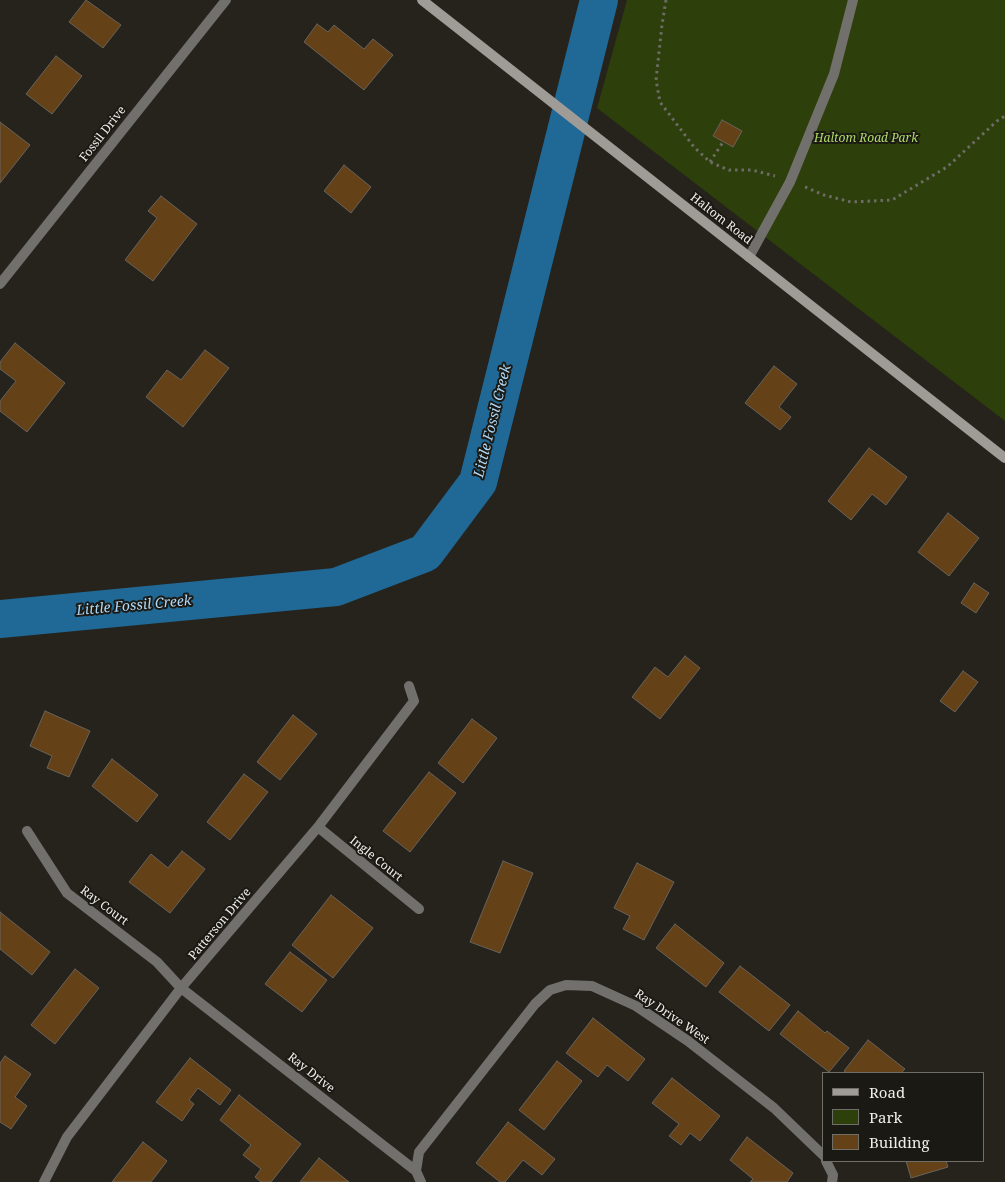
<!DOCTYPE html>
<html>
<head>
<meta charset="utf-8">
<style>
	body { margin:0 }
	#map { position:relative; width:1005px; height:1182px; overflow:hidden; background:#25231c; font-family:"Noto Serif",serif }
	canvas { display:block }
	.legend { position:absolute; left:822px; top:1072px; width:162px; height:90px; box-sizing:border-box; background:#1b1913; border:1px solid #706e69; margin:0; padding:6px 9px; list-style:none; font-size:15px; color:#f0eeea }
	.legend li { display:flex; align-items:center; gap:10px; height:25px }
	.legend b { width:25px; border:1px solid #706e69 }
</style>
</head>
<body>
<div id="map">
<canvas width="1005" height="1182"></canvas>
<ul class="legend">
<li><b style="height:6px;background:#9f9c97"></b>Road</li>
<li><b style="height:14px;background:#2d3f0a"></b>Park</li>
<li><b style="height:14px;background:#644116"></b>Building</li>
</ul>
</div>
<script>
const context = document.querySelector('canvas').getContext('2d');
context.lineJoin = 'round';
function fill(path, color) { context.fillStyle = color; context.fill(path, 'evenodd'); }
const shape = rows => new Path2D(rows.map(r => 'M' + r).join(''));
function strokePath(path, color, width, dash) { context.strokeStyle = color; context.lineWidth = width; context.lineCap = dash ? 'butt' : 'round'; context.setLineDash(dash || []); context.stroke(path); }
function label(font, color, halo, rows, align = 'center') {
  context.font = font + ' "Noto Serif",serif'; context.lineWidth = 4; context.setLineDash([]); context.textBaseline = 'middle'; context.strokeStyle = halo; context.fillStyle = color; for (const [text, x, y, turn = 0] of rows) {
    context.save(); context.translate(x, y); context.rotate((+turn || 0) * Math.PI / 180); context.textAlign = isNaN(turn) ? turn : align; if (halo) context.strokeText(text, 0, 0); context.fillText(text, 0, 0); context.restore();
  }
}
fill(shape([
	[627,0,1005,0,1005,421,597,108]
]), '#2d3f0a');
strokePath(shape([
	[0,619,336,587,425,553,478,482,599,0]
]), '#206996', 38);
const building = shape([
	[86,0,121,25,103,48,69,22,86,0],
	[317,24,328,32,334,25,364,49,373,39,393,55,364,90,304,42,317,24],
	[56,56,82,76,52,114,26,94,56,56],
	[722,120,742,131,733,147,713,136,722,120],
	[0,122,30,145,0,183,0,122],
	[344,165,371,187,351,213,324,191,344,165],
	[161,196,197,224,153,281,125,260,157,218,148,211,161,196],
	[15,343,65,383,27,432,0,411,0,401,16,381,0,369,0,362,15,343],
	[205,350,229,368,183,427,146,397,167,370,181,380,205,350],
	[774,366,797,384,779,407,791,417,780,430,745,403,774,366],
	[869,448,907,477,886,505,872,494,851,520,828,501,869,448],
	[948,513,979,538,949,576,918,552,948,513],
	[974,583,989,593,976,613,961,603,974,583],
	[685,656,700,668,660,719,632,697,655,667,668,677,685,656],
	[963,671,978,682,955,712,940,701,963,671],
	[45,711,90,731,69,777,47,768,52,756,30,746,45,711],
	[293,715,317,734,280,780,257,762,293,715],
	[472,719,497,738,463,783,438,763,472,719],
	[112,759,158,795,137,822,92,786,112,759],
	[429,772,456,793,410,852,383,831,429,772],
	[244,774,268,792,230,840,207,822,244,774],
	[182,851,205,869,170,913,129,882,151,854,168,868,182,851],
	[503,861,533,873,500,953,470,942,503,861],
	[637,863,674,882,644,940,623,929,630,916,614,908,637,863],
	[331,895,373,928,333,978,292,945,331,895],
	[0,912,50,952,32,975,0,949,0,912],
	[675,924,724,963,706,987,656,948,675,924],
	[290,952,327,980,302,1012,265,984,290,952],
	[740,966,790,1005,769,1031,719,992,740,966],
	[75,969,99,988,55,1044,31,1025,75,969],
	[798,1011,825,1033,827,1031,849,1048,829,1072,780,1034,798,1011],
	[593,1018,645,1059,628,1081,607,1065,598,1077,566,1053,593,1018],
	[868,1040,905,1069,901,1073,847,1073,844,1071,868,1040],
	[5,1056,31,1074,15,1097,27,1106,11,1129,0,1122,0,1063,5,1056],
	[190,1058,231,1090,220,1105,198,1088,189,1100,194,1104,182,1121,156,1102,190,1058],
	[557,1061,582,1081,544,1130,519,1110,557,1061],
	[672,1078,720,1116,700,1141,690,1133,681,1145,669,1136,679,1124,652,1103,672,1078],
	[239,1095,301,1144,271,1182,261,1182,255,1177,261,1169,243,1155,251,1145,220,1120,239,1095],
	[508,1122,555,1159,542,1175,523,1160,505,1182,500,1182,476,1163,508,1122],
	[747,1137,793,1173,787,1182,750,1182,753,1179,730,1160,747,1137],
	[143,1142,167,1161,151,1182,112,1182,143,1142],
	[319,1158,349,1182,300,1182,319,1158],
	[906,1161,946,1161,948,1167,911,1178,906,1161]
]);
fill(building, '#644116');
strokePath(building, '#69635d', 1);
strokePath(shape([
	[666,0,662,25,656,80,660,102,694,147,710,162,729,170,752,170,775,176],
	[710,162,723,142],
	[805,187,824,195,851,202,892,200,947,167,997,121,1005,116]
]), '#6e6c66', 3, [2.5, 4]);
strokePath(shape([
	[749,257,790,182,834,74,853,0]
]), '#72706c', 10);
strokePath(shape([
	[0,284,226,0],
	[318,827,419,909],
	[27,831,67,893,157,962,181,988,416,1171,421,1182],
	[826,1161,833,1175,832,1182],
	[416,1171,419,1152,535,1004,550,990,566,985,592,986,636,1006,688,1041,774,1108,824,1156],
	[44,1182,67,1137,181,988,318,827,414,701,409,686]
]), '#72706c', 10);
strokePath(shape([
	[422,0,1005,458]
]), '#9f9c97', 10);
label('12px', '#f0eeea', '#1b1913', [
	["Fossil Drive",103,134,-52],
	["Haltom Road",721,219,38],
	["Ingle Court",376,859,39],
	["Ray Court",104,906,37],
	["Patterson Drive",220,924,-50],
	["Ray Drive West",672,1017,34],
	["Ray Drive",311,1073,38]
]);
label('italic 12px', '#afdc66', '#1b1913', [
	["Haltom Road Park",866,139]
]);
label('italic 14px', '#afd9f8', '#1b1913', [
	["Little Fossil Creek",493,421,-76],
	["Little Fossil Creek",134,606,-5]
]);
</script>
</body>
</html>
